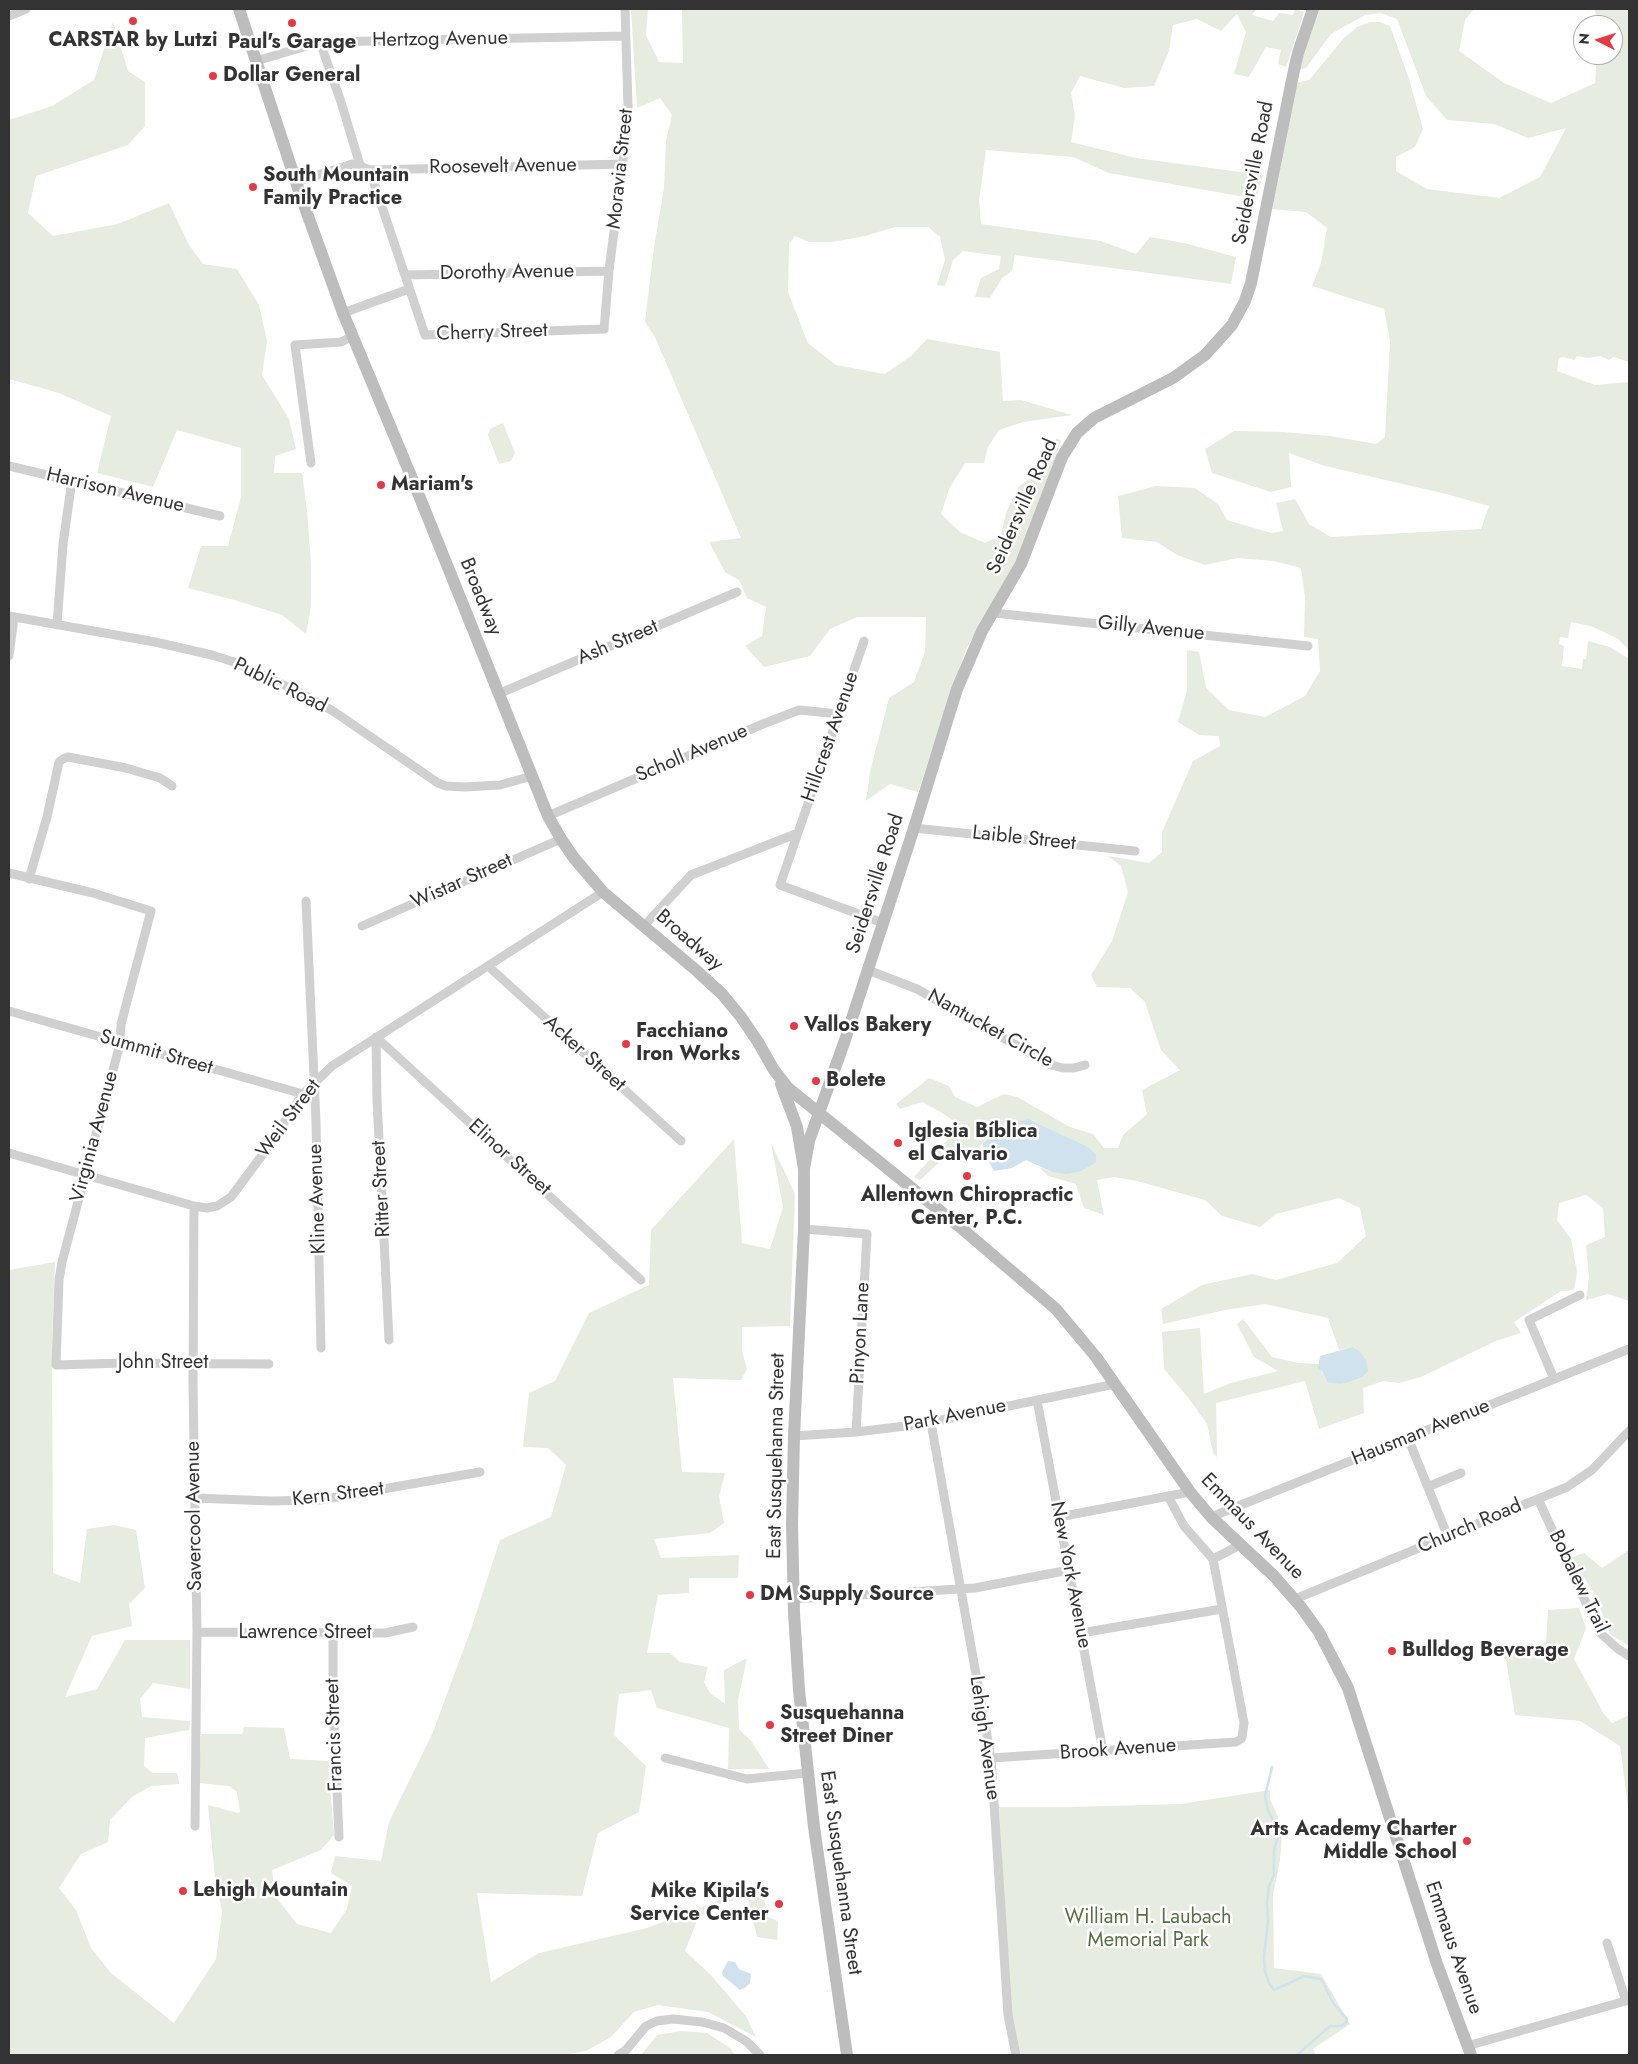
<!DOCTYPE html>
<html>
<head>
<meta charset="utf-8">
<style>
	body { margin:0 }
	#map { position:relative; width:1638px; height:2064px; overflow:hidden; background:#fff; font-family:Jost,sans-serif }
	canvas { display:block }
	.frame { position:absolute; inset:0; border:10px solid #333; pointer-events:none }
	.north { position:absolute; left:1573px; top:15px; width:50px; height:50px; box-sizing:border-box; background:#fff; border:1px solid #adadad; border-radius:50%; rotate:275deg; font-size:14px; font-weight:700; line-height:20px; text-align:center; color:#333 }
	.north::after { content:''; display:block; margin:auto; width:18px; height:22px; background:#e63946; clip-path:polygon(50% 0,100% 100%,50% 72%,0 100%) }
</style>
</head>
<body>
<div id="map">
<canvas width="1638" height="2064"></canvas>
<div class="frame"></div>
<div class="north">N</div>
</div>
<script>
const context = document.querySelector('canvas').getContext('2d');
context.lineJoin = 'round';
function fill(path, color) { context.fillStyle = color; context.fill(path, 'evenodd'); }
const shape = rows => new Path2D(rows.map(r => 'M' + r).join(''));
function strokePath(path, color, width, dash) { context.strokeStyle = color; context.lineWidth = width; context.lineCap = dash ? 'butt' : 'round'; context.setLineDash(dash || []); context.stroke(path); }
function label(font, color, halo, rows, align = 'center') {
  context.font = font + ' Jost,sans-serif'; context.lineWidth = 5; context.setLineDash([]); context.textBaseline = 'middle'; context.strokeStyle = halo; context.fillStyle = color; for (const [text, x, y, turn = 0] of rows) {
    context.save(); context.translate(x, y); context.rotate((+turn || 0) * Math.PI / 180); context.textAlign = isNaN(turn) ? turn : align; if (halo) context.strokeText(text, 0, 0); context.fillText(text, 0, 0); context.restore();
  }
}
fill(shape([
	[631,9,648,9,646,35,659,62,683,63,682,9,1257,9,1252,15,1273,21,1279,13,1293,15,1295,9,1304,12,1286,67,1278,64,1281,50,1266,47,1249,77,1234,74,1246,32,1237,14,1221,31,1197,19,1173,25,1169,51,1154,86,1124,88,1080,76,1071,93,1075,116,1071,142,1136,158,1263,175,1256,199,1109,173,1073,157,986,150,979,201,981,224,1101,241,1136,254,1150,237,1184,243,1236,257,1231,284,1015,255,1012,271,1002,278,990,298,975,297,981,278,999,269,1001,256,963,251,953,260,945,286,937,285,945,260,940,237,928,227,895,227,865,236,832,242,809,242,795,236,789,244,788,292,808,343,836,365,885,374,911,356,927,339,1000,352,1003,401,1021,400,1072,415,1023,422,999,430,988,447,984,463,965,463,949,489,941,514,960,532,985,543,1001,535,1006,513,1018,487,1040,471,1049,449,1057,438,1061,441,1019,559,966,649,918,792,890,784,866,801,870,772,889,698,914,682,925,652,926,617,857,617,830,629,810,656,764,667,745,646,762,636,766,607,747,598,739,580,725,572,709,542,741,538,655,337,645,322,654,247,664,188,666,141,672,115,660,98,637,108],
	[1317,9,1474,9,1465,20,1459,51,1504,83,1551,103,1595,83,1597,55,1613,55,1613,25,1597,25,1595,9,1629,9,1629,362,1614,357,1609,360,1600,356,1588,358,1577,356,1575,360,1563,357,1559,358,1557,371,1595,385,1629,382,1629,650,1618,639,1602,631,1591,626,1571,622,1568,638,1560,637,1559,644,1564,646,1562,666,1582,669,1583,659,1586,659,1588,641,1610,647,1629,659,1629,1301,1608,1294,1586,1300,1589,1278,1586,1245,1605,1237,1603,1208,1586,1195,1559,1203,1557,1220,1571,1239,1577,1272,1574,1290,1561,1291,1514,1322,1521,1333,1496,1341,1421,1377,1399,1383,1383,1381,1363,1388,1364,1413,1319,1429,1305,1381,1216,1403,1217,1457,1213,1453,1207,1424,1190,1400,1164,1369,1162,1332,1200,1328,1204,1394,1231,1383,1278,1371,1254,1357,1237,1324,1243,1319,1272,1357,1299,1363,1318,1364,1327,1382,1352,1347,1339,1350,1328,1318,1265,1304,1225,1310,1163,1324,1161,1309,1202,1285,1252,1274,1276,1280,1337,1263,1366,1236,1360,1208,1339,1198,1276,1214,1260,1227,1222,1216,1205,1200,1137,1181,1114,1177,1097,1180,1104,1215,1084,1208,1076,1184,1048,1176,1039,1167,1052,1172,1096,1154,1087,1147,1028,1119,989,1135,974,1155,962,1151,950,1153,920,1180,914,1177,960,1126,944,1114,922,1102,900,1109,896,1104,929,1078,949,1086,955,1097,977,1107,1004,1094,1017,1097,1070,1127,1093,1134,1104,1148,1118,1148,1123,1135,1147,1114,1142,1090,1180,1070,1161,1050,1145,1002,1130,988,1097,987,1091,975,1112,941,1128,892,1121,866,1108,856,1149,863,1162,852,1162,832,1193,761,1220,746,1219,736,1199,735,1178,722,1187,690,1187,650,1199,652,1206,688,1229,710,1265,717,1305,696,1320,671,1318,639,1304,637,1305,597,1301,568,1273,561,1237,558,1205,565,1177,555,1157,542,1122,538,1118,496,1156,486,1195,488,1218,504,1227,520,1271,533,1283,531,1276,503,1295,499,1309,524,1331,537,1481,529,1489,506,1446,494,1325,466,1289,453,1291,487,1271,492,1212,473,1205,449,1234,431,1283,432,1330,436,1376,444,1385,437,1390,341,1384,309,1312,286,1321,263,1327,228,1306,212,1271,209,1296,83,1309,80,1344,38,1357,27,1370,22,1380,22,1390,26,1409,79,1423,129,1415,147,1396,157,1396,171,1427,189,1499,198,1540,177,1566,128,1528,138,1494,124,1447,120,1426,96,1397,19,1381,13,1365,15,1331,34,1306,68,1299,70],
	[113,22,128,71,145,82,145,126,128,145,36,176,28,213,53,236,118,224,169,203,189,245,203,264,237,269,259,305,267,341,262,375,289,419,296,449,275,456,274,473,302,473,307,510,311,564,311,606,306,634,282,615,238,601,188,588,201,546,228,546,241,497,241,448,177,430,153,487,97,473,111,416,59,393,9,379,9,120,52,106,94,80],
	[503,423,515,453,511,461,499,464,488,435,490,429],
	[734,1139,742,1243,770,1249,783,1207,771,1143,795,1194,790,1326,742,1327,742,1351,747,1369,741,1380,673,1378,682,1472,725,1473,719,1496,724,1523,710,1533,654,1539,661,1558,739,1555,738,1578,689,1578,689,1593,658,1595,647,1653,670,1653,680,1662,708,1667,704,1682,710,1693,725,1704,724,1670,747,1658,738,1700,739,1729,752,1742,769,1769,728,1769,729,1728,657,1708,651,1690,619,1694,614,1735,646,1766,639,1812,598,1833,582,1896,477,1893,491,1982,539,1953,647,1928,761,1884,768,1917,778,1921,777,1940,757,1937,747,1896,721,1904,698,1918,685,1951,710,1974,746,2016,756,2037,708,2012,658,2005,634,2012,611,2037,586,2051,562,2055,9,2055,9,1270,55,1262,52,1341,53,1573,80,1583,87,1529,114,1525,136,1530,145,1588,129,1604,132,1626,92,1636,65,1697,97,1689,125,1640,190,1640,190,1689,153,1683,140,1699,142,1717,190,1721,189,1730,145,1738,144,1766,153,1773,177,1773,179,1784,151,1786,132,1797,110,1820,108,1842,81,1854,59,1888,76,1910,91,1948,111,1973,174,2023,216,1959,222,1912,215,1878,208,1805,238,1813,240,1812,237,1792,229,1786,199,1783,201,1734,242,1734,244,1727,284,1728,290,1759,328,1761,334,1835,321,1850,272,1870,275,1896,297,1924,331,1933,347,1909,352,1886,331,1873,335,1856,381,1861,389,1822,433,1732,471,1629,500,1540,551,1517,566,1465,548,1448,523,1447,529,1393,555,1381,589,1313,649,1285,651,1230],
	[1629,1550,1629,1646,1610,1634,1596,1597,1572,1557,1584,1553,1602,1568],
	[1579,1608,1586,1628,1574,1659,1604,1714,1612,1723,1629,1715,1629,1814,1620,1746,1580,1721,1515,1715,1506,1660,1490,1644,1517,1654,1546,1643,1548,1610],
	[1270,1790,1270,1799,1278,1817,1282,1834,1280,1860,1273,1895,1274,1968,1321,1974,1350,2024,1313,2049,1316,2055,1282,2055,1281,2054,1270,2055,1021,2055,1010,2010,999,1807,1069,1807,1181,1804],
	[681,2031,707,2033,730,2048,735,2055,641,2055,657,2035]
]), '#e6ecdf');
fill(shape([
	[1028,1119,1088,1147,1096,1154,1096,1162,1081,1171,1067,1174,1052,1172,1026,1160,1012,1168,994,1171,983,1150,983,1143,999,1128],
	[1352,1347,1359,1351,1366,1360,1368,1371,1362,1377,1346,1383,1339,1384,1327,1382,1322,1371,1318,1368,1320,1356],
	[728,1961,735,1962,739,1969,751,1974,750,1983,745,1988,740,1990,723,1976,722,1972]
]), '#cfe2ee');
strokePath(shape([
	[1272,1767,1265,1796,1268,1810,1278,1831,1278,1837,1274,1850,1274,1875,1269,1886,1267,1903,1268,1921,1264,1957,1265,1971,1269,1983,1274,1990,1304,1976,1321,1979,1334,2004,1347,2019,1346,2023,1341,2026,1330,2026,1297,2055]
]), '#cfe2ee', 2.5);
strokePath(shape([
	[9,16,26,9],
	[320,42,341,102,360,165,372,177,425,335,604,329,609,271,626,137,628,107,625,9],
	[256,61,320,42,626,36],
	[296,182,352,164,371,170,624,164],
	[405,275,609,271],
	[343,313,409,289],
	[311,463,295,345,341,342,353,336],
	[9,466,220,516],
	[994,613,1308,646],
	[9,616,155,642,212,655,234,662,295,690,333,711,438,783,446,786,465,787,500,785,532,776],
	[57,625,63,544,72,480],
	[864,641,780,885,883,923],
	[9,656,14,617],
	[498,694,737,592],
	[548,816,763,724,799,710,839,714],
	[914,828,1135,851],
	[9,873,93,893,151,911,121,1024,120,1044,62,1262,59,1280,56,1365,125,1363,269,1364],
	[29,879,47,817,59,762,63,759,68,757,126,768,160,778,172,786],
	[306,901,316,1122,321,1348],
	[362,926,561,839],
	[644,926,691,875,798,833],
	[488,966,681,1141],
	[868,970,917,989,1051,1065,1063,1068,1074,1068,1085,1065],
	[9,1011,303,1094],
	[376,1037,641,1280],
	[376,1037,377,1100,389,1340],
	[9,1153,194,1206,207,1208,217,1206,231,1197,263,1154,303,1094,332,1066,603,892],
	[194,1206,193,1385,197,1632,195,1826],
	[804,1229,867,1234,856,1432],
	[1554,1379,1529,1320,1580,1295],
	[1037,1400,1103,1751],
	[931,1423,991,1758,1008,2015,1016,2055],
	[794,1436,856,1432,922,1424,1115,1384],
	[1408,1438,1448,1537],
	[1427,1485,1432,1485,1461,1473],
	[1168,1496,1184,1526,1213,1559],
	[195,1498,271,1501,320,1500,480,1472],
	[1538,1499,1600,1633,1618,1649,1629,1656],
	[1059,1517,1190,1492],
	[1211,1517,1629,1349],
	[793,1599,975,1588,1069,1570],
	[1295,1599,1567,1487,1592,1470,1629,1431],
	[197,1632,385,1633,413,1627],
	[1081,1633,1222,1609],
	[333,1634,333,1698,339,1837],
	[665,1758,747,1779,807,1773],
	[991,1758,1236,1742,1241,1739,1242,1737,1244,1723,1213,1559,1240,1545],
	[1607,1943,1626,2001],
	[1467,2046,1629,2000],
	[618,2055,626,2050,646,2026,657,2021,673,2019,702,2022,724,2028,746,2041,760,2055]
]), '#d0d0d0', 9);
strokePath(shape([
	[239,9,299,191,343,313,416,488,532,776,548,816,561,839,574,858,603,892,697,971,722,994,741,1017,758,1042,774,1070,788,1088,960,1227,1056,1309,1096,1357,1190,1492,1211,1517,1274,1576,1301,1607,1319,1632,1348,1688,1437,1964,1471,2055],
	[781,1084,797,1127,804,1169,804,1229,794,1436,792,1524,794,1613,799,1690,814,1827,847,2055],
	[804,1169,809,1141,845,1040,914,828,957,689,982,631,1021,564,1062,457,1077,433,1094,418,1173,378,1205,355,1232,325,1245,301,1251,283,1293,75,1298,53,1313,9]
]), '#bdbdbd', 12);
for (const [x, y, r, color] of [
	[133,21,5,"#e63946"],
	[292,23,5,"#e63946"],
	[213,76,5,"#e63946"],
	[253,187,5,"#e63946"],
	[381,485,5,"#e63946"],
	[794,1026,5,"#e63946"],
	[626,1044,5,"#e63946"],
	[816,1081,5,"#e63946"],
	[898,1143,5,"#e63946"],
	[967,1176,5,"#e63946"],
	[750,1595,5,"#e63946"],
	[1392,1651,5,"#e63946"],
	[770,1725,5,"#e63946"],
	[1467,1841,5,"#e63946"],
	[183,1891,5,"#e63946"],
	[779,1904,5,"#e63946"]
]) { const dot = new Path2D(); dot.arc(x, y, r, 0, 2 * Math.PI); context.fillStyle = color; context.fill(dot); strokePath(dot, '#fff', 2); }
label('20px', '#333', '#fff', [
	["Hertzog Avenue",440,40,-1],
	["Roosevelt Avenue",503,167,-1],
	["Moravia Street",621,169,-84],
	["Seidersville Road",1254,173,-79],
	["Dorothy Avenue",507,273,-1],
	["Cherry Street",492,333,-2],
	["Harrison Avenue",115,491,13],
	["Seidersville Road",1023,507,-66],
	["Broadway",480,597,68],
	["Gilly Avenue",1151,629,6],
	["Ash Street",618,643,-23],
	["Public Road",280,686,26],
	["Hillcrest Avenue",831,737,-71],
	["Scholl Avenue",692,754,-23],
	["Laible Street",1024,839,6],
	["Wistar Street",462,882,-24],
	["Seidersville Road",876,884,-72],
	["Broadway",689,941,41],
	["Nantucket Circle",990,1029,29],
	["Summit Street",156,1053,16],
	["Acker Street",584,1054,42],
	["Weil Street",289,1119,-53],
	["Virginia Avenue",95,1137,-75],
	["Elinor Street",509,1158,42],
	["Ritter Street",382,1189,-93],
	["Kline Avenue",318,1199,-92],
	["Pinyon Lane",861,1333,-87],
	["John Street",163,1363],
	["Park Avenue",955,1416,-11],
	["Hausman Avenue",1421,1433,-22],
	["East Susquehanna Street",777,1456,-89],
	["Kern Street",338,1495,-7],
	["Savercool Avenue",195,1516,-91],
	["Emmaus Avenue",1252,1527,46],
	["Church Road",1470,1527,-23],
	["New York Avenue",1070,1575,79],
	["Bobalew Trail",1578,1582,64],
	["Lawrence Street",305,1633],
	["Francis Street",335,1735,-92],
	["Lehigh Avenue",984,1738,82],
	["Brook Avenue",1118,1750,-4],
	["East Susquehanna Street",840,1873,82],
	["Emmaus Avenue",1453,1948,71]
]);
label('bold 20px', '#333', '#fff', [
	["CARSTAR by Lutzi",133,41,"center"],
	["Paul's Garage",292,43,"center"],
	["Dollar General",223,76],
	["South Mountain",263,176],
	["Family Practice",263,199],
	["Mariam's",391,485],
	["Vallos Bakery",804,1026],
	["Facchiano",636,1032],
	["Iron Works",636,1055],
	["Bolete",826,1081],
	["Iglesia Bíblica",908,1132],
	["el Calvario",908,1155],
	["Allentown Chiropractic",967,1196,"center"],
	["Center, P.C.",967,1219,"center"],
	["DM Supply Source",760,1595],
	["Bulldog Beverage",1402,1651],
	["Susquehanna",780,1714],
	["Street Diner",780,1737],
	["Arts Academy Charter",1457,1830,"right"],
	["Middle School",1457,1853,"right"],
	["Lehigh Mountain",193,1891],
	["Mike Kipila's",769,1892,"right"],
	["Service Center",769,1915,"right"]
], 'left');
label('20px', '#56703f', '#fff', [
	["William H. Laubach",1148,1918],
	["Memorial Park",1148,1941]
]);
</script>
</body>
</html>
